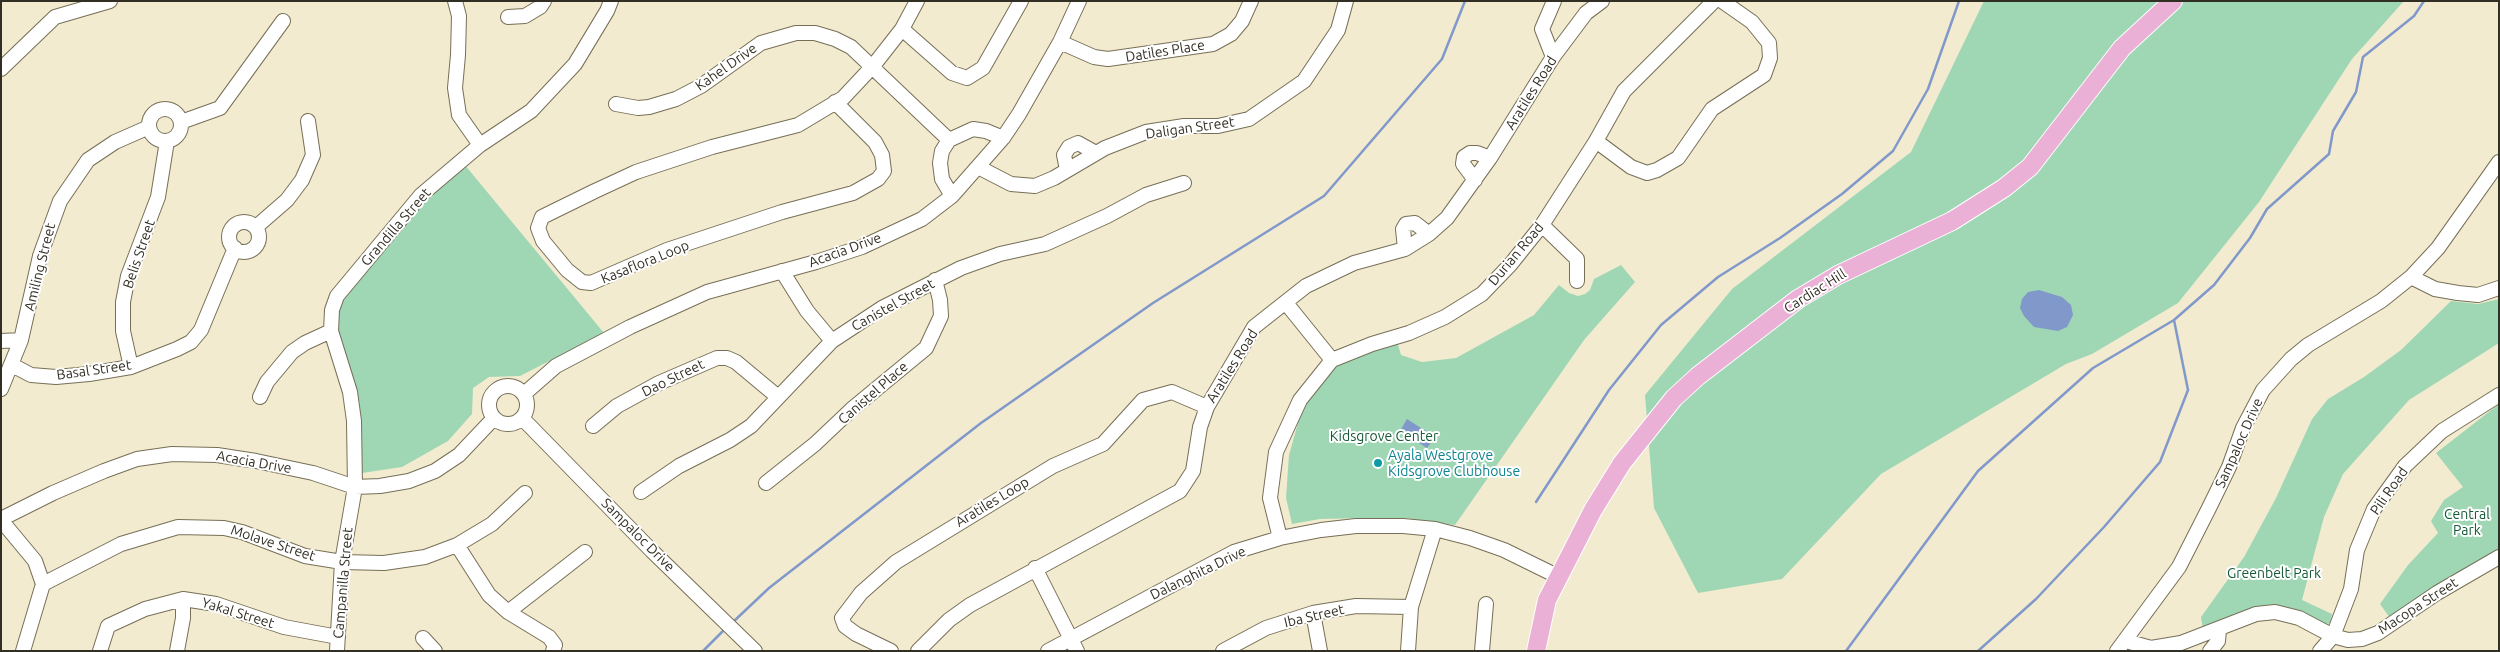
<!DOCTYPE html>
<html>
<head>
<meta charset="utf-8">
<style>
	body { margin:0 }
	#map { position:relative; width:2500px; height:652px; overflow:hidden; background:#f3ebd0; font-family:Ubuntu,sans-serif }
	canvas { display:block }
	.frame { position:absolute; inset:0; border:2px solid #312e23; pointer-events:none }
</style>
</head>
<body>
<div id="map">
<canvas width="2500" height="652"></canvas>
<div class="frame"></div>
</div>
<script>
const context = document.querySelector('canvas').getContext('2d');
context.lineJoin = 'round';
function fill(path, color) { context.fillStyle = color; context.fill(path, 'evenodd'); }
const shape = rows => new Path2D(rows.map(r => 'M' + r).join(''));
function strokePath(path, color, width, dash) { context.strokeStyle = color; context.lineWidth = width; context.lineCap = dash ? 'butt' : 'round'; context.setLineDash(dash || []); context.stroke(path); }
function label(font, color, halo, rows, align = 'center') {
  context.font = font + ' Ubuntu,sans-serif'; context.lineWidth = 4; context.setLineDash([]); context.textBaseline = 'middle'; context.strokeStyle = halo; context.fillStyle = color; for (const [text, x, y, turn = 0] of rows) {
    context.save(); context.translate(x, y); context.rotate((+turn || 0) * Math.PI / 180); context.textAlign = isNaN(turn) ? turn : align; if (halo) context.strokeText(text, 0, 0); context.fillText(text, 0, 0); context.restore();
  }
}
fill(shape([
	[1984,1,2404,1,2352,59,2259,202,2178,303,2092,354,2066,364,1881,474,1782,579,1698,593,1654,508,1645,395,1732,289,1911,152],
	[464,164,604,333,520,376,489,377,473,388,472,414,448,441,402,467,362,473,355,389,333,331,335,308,423,198],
	[1621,265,1635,282,1584,340,1455,525,1406,518,1366,518,1320,519,1292,524,1286,498,1289,455,1303,405,1335,365,1397,341,1401,355,1422,362,1456,358,1534,315,1559,285,1569,293,1578,296,1585,294,1590,290,1594,279],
	[2499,299,2499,343,2409,400,2343,474,2324,517,2302,600,2332,614,2330,623,2321,626,2277,607,2203,630,2201,617,2244,557,2276,498,2312,419,2328,399,2364,377,2401,350,2451,301,2478,304],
	[2499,404,2499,550,2437,585,2390,618,2380,604,2408,565,2438,533,2431,521,2444,500,2463,487,2436,453]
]), '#9fd7b5');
fill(shape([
	[2039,290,2062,297,2071,305,2073,315,2067,327,2058,331,2034,327,2024,316,2020,308,2022,299,2028,292],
	[1407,419,1435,437,1427,448,1400,431]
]), '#8099ca');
strokePath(shape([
	[1536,502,1609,390,1661,325,1718,277,1780,238,1842,194,1893,151,1928,89,1959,1],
	[733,622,769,588,981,423,1153,303,1324,196,1442,59,1465,1],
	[703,651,725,629],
	[1846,651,1978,471,2093,368,2174,320,2214,285,2250,238,2267,209,2329,154,2333,131,2356,92,2363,57,2414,16,2424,1],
	[1978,651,2036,599,2104,527,2160,462,2188,390,2174,320]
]), '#8099ca', 2.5);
const minor = shape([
	[455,1,459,16,458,55,455,88,459,115,480,145],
	[508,17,525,16,540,7,544,1],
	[902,29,952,73,967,78,983,68,1021,1],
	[1060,42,1094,57,1108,59,1213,44,1231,34,1242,21,1251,1],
	[1553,57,1542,29,1554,1],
	[1,69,55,17,110,1],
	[835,102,875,142,882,155,884,171,878,179,853,193,782,212,667,250,591,283,582,282,567,270,543,241,538,228,542,217,595,191,636,172,712,147,798,125,843,98,873,66,902,29,917,1],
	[616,104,638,108,649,107,676,99,701,86,761,43,796,33,815,33,835,39,851,47,949,140],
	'149 125a16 16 0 1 1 32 0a16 16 0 1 1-32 0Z',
	[181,122,220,108,283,21],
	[1596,141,1631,167,1647,173,1657,170,1678,158,1712,109,1764,75,1770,58,1769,43,1752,22,1722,1],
	[978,167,1011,184,1035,186,1054,178,1105,148,1146,132,1184,126,1218,126,1249,119,1304,81,1338,30,1346,1],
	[1067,170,1064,155,1069,147,1078,143,1096,153],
	[1475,180,1463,164,1464,157,1470,153,1477,153,1490,158],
	[952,196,942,179,940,163,942,151,949,140,973,129,986,131,1003,138],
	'229 237a15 15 0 1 1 30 0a15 15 0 1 1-30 0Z',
	[1542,225,1577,259,1577,281],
	[256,227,287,200,302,180,313,155,308,121],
	[1405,249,1403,229,1406,224,1415,223,1429,234],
	[782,271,807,311,832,341],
	[2411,277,2435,289,2458,293,2478,295,2499,288],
	[1286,303,1332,360],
	[1,341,21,340],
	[12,365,31,375,56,377,89,374,131,367,177,349,191,342,201,330,235,248],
	[131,367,123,331,123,302,128,276,158,197,167,141],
	'489 405a19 19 0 1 1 38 0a19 19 0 1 1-38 0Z',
	[1,389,21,340,40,256,60,201,88,160,115,142,149,127],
	[524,394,556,366,630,327,707,292,816,262,862,247,922,219,952,196,1003,138,1019,114,1060,42,1079,1],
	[260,397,267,382,292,352,305,343,331,331],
	[522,418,652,551,755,651],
	[593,426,617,406,659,383,717,358,727,358,736,362,778,397],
	[766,483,815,444,852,409,926,348,941,316,940,300,935,280],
	[641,492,679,466,730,440,751,426,832,341,882,308,961,268,1000,254,1045,244,1107,216,1146,195,1184,183],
	[1,519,53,493,104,471,137,459,172,454,217,455,256,461,313,473,355,487,380,486,409,481,435,471,459,455,494,418],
	[1,520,35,561,43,584,23,651],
	[1280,538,1270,498,1276,452,1300,400,1332,360,1372,344,1409,333,1445,317,1482,294,1510,265,1542,225,1596,141,1624,91,1714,1],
	[457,545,489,595,508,612,549,637,555,645,553,651],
	[1035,568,1077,651],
	[43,584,121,544,178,527,224,528,242,532,305,556,342,562,384,563,425,557,457,545,492,524,525,493],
	[508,612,585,552],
	[1313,613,1320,651],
	[423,638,435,651],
	[2126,641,2151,648,2181,643,2256,614,2275,612,2299,618,2333,636,2348,640,2362,639,2378,633,2437,593,2499,557],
	[100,651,108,626,145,609,183,599,216,604,284,627,338,637],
	[177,651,183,618,183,599],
	[337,651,342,562,355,487,354,421,350,392,331,331,332,310,337,296,421,195,480,145,531,111,575,64,607,11,611,1],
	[891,651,856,634,845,626,842,618,861,593,896,562,1053,466,1103,444,1143,400,1172,392,1207,407],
	[918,651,949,620,970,605,1180,491,1193,471,1200,427,1207,407,1254,327,1306,286,1354,263,1405,249,1429,234,1447,218,1490,158,1553,57,1586,13,1602,1],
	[1048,651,1234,552,1280,538,1321,530,1356,526,1403,526,1435,529,1470,538,1504,550,1559,577],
	[1223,651,1266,628,1313,613,1356,606,1411,607],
	[1408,651,1411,607,1435,529],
	[1482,651,1486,604],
	[2117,651,2179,567,2209,508,2229,467,2243,428,2263,390,2291,359,2308,345,2381,301,2411,277,2438,248,2499,162],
	[2210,651,2218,641,2219,630],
	[2320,651,2333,636,2351,589,2357,550,2374,509,2405,466,2442,431,2499,395]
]);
const major = shape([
	[1536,651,1547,600,1593,510,1622,463,1674,398,1698,376,1798,299,1838,275,1952,221,2004,188,2030,167,2122,48,2173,1]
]);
strokePath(minor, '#766f56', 16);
strokePath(major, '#fff', 20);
strokePath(minor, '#fff', 14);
strokePath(major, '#ebb0d6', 18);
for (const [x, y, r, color] of [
	[1378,463,5,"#0f9aa8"]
]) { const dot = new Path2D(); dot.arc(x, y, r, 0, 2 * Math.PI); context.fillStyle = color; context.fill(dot); strokePath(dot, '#fff', 2); }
label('14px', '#312e23', '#fff', [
	["Datiles Place",1165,51,-9],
	["Kahel Drive",726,67,-35],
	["Aratiles Road",1531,93,-58],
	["Daligan Street",1190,128,-8],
	["Grandilla Street",396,227,-49],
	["Acacia Drive",845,250,-20],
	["Belis Street",139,254,-71],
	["Durian Road",1516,254,-50],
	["Kasaflora Loop",645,262,-22],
	["Amiling Street",40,267,-76],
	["Cardiac Hill",1815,291,-32],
	["Canistel Street",893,305,-29],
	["Aratiles Road",1232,366,-58],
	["Basal Street",94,370,-8],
	["Dao Street",673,378,-26],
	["Canistel Place",873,393,-41],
	["Sampaloc Drive",2239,443,-66],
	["Acacia Drive",254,462,10],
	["Pili Road",2389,491,-55],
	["Aratiles Loop",992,502,-31],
	["Sampaloc Drive",638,535,45],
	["Molave Street",273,543,18],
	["Dalanghita Drive",1198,573,-26],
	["Campanilla Street",343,583,-85],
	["Macopa Street",2418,606,-33],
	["Yakal Street",238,613,17],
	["Iba Street",1314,616,-13]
]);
label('14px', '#165a39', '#fff', [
	["Kidsgrove Center",1384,436],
	["Central",2467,514],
	["Park",2467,530],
	["Greenbelt Park",2274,573]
]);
label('14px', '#0d838f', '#fff', [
	["Ayala Westgrove",1388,455],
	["Kidsgrove Clubhouse",1388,471]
], 'left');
</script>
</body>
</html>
